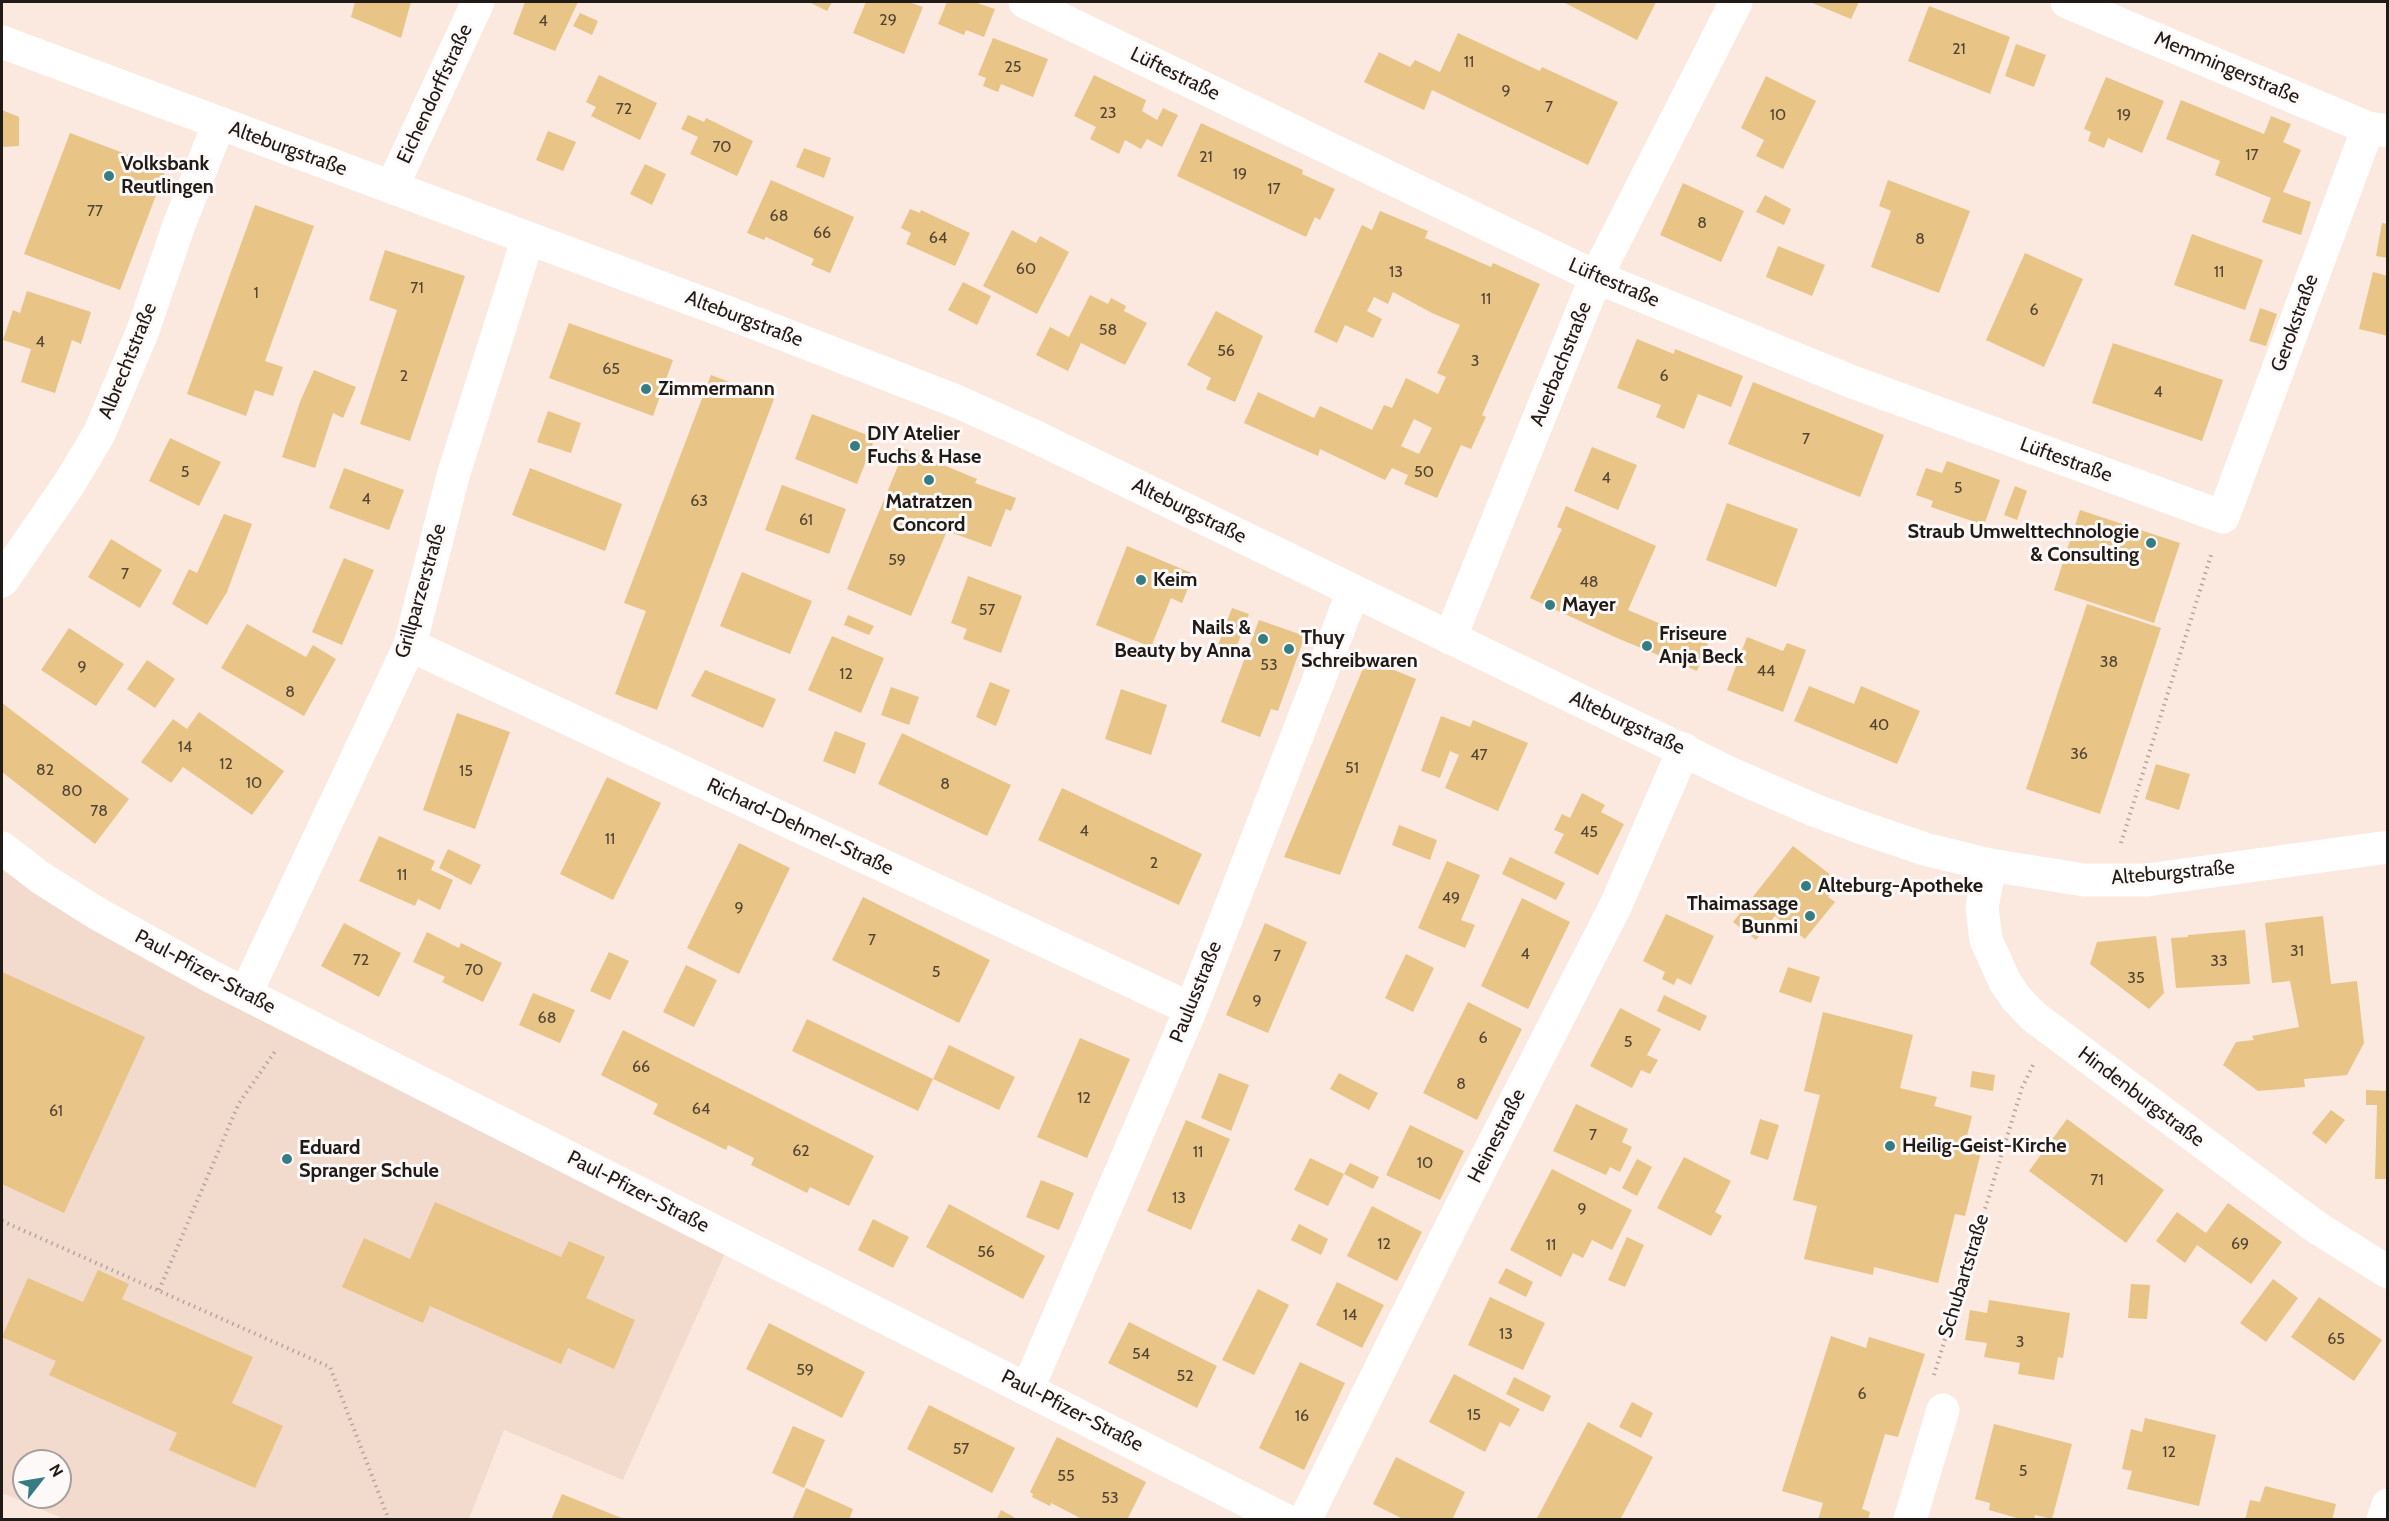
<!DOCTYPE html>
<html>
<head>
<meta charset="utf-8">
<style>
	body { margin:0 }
	#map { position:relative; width:2389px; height:1521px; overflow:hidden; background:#fbe9e0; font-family:Cabin,sans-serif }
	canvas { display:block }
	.frame { position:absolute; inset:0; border:3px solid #211b18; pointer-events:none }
	.north { position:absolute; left:12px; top:1449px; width:60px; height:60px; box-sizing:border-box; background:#fdf9f8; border:2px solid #a5a09e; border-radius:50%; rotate:59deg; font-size:16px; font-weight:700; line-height:24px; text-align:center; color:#211b18 }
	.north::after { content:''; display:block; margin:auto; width:21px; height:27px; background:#357d83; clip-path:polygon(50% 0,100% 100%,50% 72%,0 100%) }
</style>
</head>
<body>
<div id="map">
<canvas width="2389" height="1521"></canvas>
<div class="frame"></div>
<div class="north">N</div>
</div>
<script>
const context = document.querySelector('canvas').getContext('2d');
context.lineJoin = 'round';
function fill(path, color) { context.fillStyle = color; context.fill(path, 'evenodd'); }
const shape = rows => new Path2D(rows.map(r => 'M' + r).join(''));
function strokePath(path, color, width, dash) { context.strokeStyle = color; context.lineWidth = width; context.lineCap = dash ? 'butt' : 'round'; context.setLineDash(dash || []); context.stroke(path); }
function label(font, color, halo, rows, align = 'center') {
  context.font = font + ' Cabin,sans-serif'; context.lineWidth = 6; context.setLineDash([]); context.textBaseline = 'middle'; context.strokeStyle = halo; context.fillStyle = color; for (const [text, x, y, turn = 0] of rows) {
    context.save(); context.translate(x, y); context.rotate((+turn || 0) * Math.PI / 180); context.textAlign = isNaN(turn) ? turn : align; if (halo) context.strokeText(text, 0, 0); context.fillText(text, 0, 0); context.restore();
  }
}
fill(shape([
	[2,848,732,1238,623,1480,504,1430,469,1519,64,1519,2,1493],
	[24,1461,60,1461,60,1497,24,1497]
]), '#f2dacd');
fill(shape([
	[355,2,411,2,401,38,351,17],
	[525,2,578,2,555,51,513,34],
	[809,2,832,2,827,11],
	[866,2,909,2,923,7,904,54,853,33],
	[947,2,974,2,995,9,984,37,966,30,964,35,938,24],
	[1563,2,1656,2,1637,40],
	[1810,2,1859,2,1851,19],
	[1929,6,2010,37,1990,94,1908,61],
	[580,13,598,21,592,35,573,26],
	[1458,33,1540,71,1542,67,1618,102,1588,165,1432,90,1424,110,1364,82,1379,52,1410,67,1415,60,1440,72],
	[993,38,1048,59,1033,97,1001,84,998,92,983,86,986,78,978,75],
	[2016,44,2046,55,2034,87,2005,76],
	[599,75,657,103,640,140,591,116,596,107,586,102],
	[1094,75,1146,100,1142,111,1157,120,1163,108,1178,115,1162,147,1147,139,1141,149,1125,140,1119,154,1090,139,1096,127,1074,116],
	[1766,76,1816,101,1783,169,1756,156,1764,140,1741,128],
	[2106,77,2164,101,2142,153,2108,138,2104,148,2088,141,2091,132,2084,129],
	[2181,100,2264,134,2271,116,2291,124,2283,142,2301,150,2283,192,2311,202,2301,235,2262,222,2271,198,2215,175,2220,161,2166,139],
	[2,110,19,117,19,146,2,147],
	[688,115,704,122,706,118,753,141,737,176,690,154,698,137,681,129],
	[1201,123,1303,170,1302,174,1335,189,1320,220,1315,217,1306,237,1177,176],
	[548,131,576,142,563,171,536,160],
	[70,133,166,169,120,290,24,254],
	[804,148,831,158,824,178,796,167],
	[645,164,666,174,652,205,630,194],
	[771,180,854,217,830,273,811,265,814,259,766,237,764,240,747,233],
	[1888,180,1970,211,1939,293,1871,267,1891,211,1879,206],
	[1683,183,1744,211,1721,262,1660,235],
	[1765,195,1791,209,1784,225,1756,212],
	[255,205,314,226,265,361,283,367,273,396,255,390,246,416,187,394],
	[910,209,920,213,921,210,970,233,955,266,906,244,911,233,901,228],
	[1380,211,1428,231,1425,238,1491,267,1493,263,1540,284,1482,415,1486,417,1471,449,1461,445,1437,498,1404,484,1408,475,1392,468,1385,480,1320,449,1318,456,1244,423,1258,392,1314,418,1320,406,1372,430,1384,405,1392,408,1406,378,1438,394,1446,377,1437,373,1460,325,1432,313,1393,292,1388,304,1374,297,1367,311,1382,319,1373,338,1345,325,1337,343,1314,332,1362,225,1372,230],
	[1414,419,1432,428,1419,454,1401,446],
	[2382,223,2388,224,2388,258,2376,256],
	[1012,230,1036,243,1040,236,1069,252,1037,314,983,286],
	[2192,234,2263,260,2245,310,2174,285],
	[1778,246,1825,265,1812,296,1766,277],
	[385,250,465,276,410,441,360,424,397,310,369,300],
	[2025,253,2083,279,2044,367,1986,340],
	[2373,272,2388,276,2388,336,2359,329],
	[963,282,991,296,977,325,948,310],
	[27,291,91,312,81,344,72,340,55,393,21,382,31,349,3,340,13,310,20,313],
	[1090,295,1108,304,1111,298,1126,306,1124,311,1147,323,1125,365,1081,343,1068,371,1036,355,1050,327,1069,337],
	[2260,308,2277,314,2266,346,2249,341],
	[1216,311,1263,336,1235,402,1206,389,1211,378,1187,365],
	[569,323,673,360,653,416,549,378],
	[1637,339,1674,354,1675,349,1743,376,1731,407,1698,394,1684,429,1656,417,1661,405,1617,388],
	[2113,343,2223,380,2202,441,2092,403],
	[314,370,356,387,343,418,333,413,315,468,282,457,300,402],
	[711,375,774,399,657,710,615,694,646,611,624,603],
	[1753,382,1884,435,1860,497,1728,444],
	[548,411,581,423,571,453,537,442],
	[812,414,875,438,857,484,795,459],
	[170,438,221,462,199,506,149,481],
	[1592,447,1637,465,1618,510,1574,491],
	[905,449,977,479,975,483,1016,498,1011,511,1006,509,991,547,947,531,911,616,847,589],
	[1947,461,2000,480,1984,525,1931,507,1933,501,1916,495,1926,468,1942,473],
	[344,468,404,490,389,530,329,508],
	[530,468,622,504,605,551,512,515],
	[782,485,846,509,829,554,765,530],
	[2015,486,2027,491,2017,520,2004,515],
	[1727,503,1798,529,1776,587,1706,560],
	[1566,506,1656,546,1628,610,1708,644,1697,671,1617,638,1530,598,1562,529,1557,527],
	[2080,510,2180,543,2154,623,2054,590],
	[224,514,252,524,227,592,207,625,172,604,189,569,197,573],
	[111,539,162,570,140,608,88,577],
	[1127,546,1194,574,1182,603,1171,598,1151,647,1096,625],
	[344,558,374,570,342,645,312,632],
	[742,572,812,601,790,654,720,626],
	[968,576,1022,596,1001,653,963,639,967,629,951,623],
	[2087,604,2161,628,2100,814,2026,789],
	[1232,608,1249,614,1235,651,1218,645],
	[848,615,874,626,869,635,844,625],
	[1259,620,1305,636,1278,711,1271,709,1260,737,1221,722],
	[247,624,306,657,313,645,336,659,304,716,221,668],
	[69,628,124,664,96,706,41,670],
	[832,636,884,658,861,713,808,690],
	[1747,637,1783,651,1787,643,1806,650,1783,712,1727,690],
	[1367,659,1416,679,1340,875,1284,857],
	[147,660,175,679,155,708,127,689],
	[705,670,776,699,763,728,691,696],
	[990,682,1010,690,996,726,976,717],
	[1809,686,1854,704,1861,686,1920,711,1897,764,1794,721],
	[891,687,919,697,909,725,881,715],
	[1121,689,1167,705,1151,755,1105,739],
	[2,703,129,799,95,844,2,772],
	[199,712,284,771,252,815,183,767,171,783,141,762,173,719,187,729],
	[457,713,510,732,475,829,423,810],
	[1441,716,1470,727,1473,720,1528,743,1498,811,1445,788,1459,755,1450,751,1440,778,1421,771],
	[835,731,866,743,855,774,823,761],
	[902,733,1011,785,987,836,878,784],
	[2156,764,2190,774,2179,810,2145,799],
	[607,777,661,803,613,900,560,874],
	[1062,788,1202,854,1179,905,1038,840],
	[1582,793,1605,805,1601,812,1624,824,1598,875,1554,853,1564,834,1554,830,1562,814,1570,818],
	[1399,825,1437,840,1430,860,1392,845],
	[379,836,435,861,431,870,453,880,440,910,418,899,415,906,359,881],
	[739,843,790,868,739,974,687,948],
	[1793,846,1840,882,1828,897,1835,902,1805,939,1775,916,1756,940,1733,922],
	[448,849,481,865,471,885,439,868],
	[1510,857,1565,883,1556,900,1502,874],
	[1447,861,1480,875,1461,920,1475,925,1465,948,1418,928],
	[863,897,990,960,959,1023,832,960],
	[1522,898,1570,922,1528,1009,1481,986],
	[1666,914,1714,936,1691,985,1677,978,1674,985,1662,979,1665,972,1643,961],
	[2323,916,2331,984,2357,981,2364,1043,2347,1075,2304,1079,2305,1087,2258,1091,2223,1065,2236,1042,2254,1040,2252,1036,2299,1027,2290,981,2272,983,2265,923],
	[344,923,401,953,379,997,321,966],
	[1265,923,1307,942,1268,1033,1226,1015],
	[2245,930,2250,984,2176,988,2171,938,2188,937,2188,935],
	[427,932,459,948,461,943,502,963,483,1002,442,982,445,977,413,962],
	[2156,936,2164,993,2149,1009,2090,964,2097,942],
	[609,952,629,961,610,1000,590,991],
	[1406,954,1434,968,1413,1012,1385,998],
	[686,965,717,980,694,1027,663,1012],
	[1788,967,1820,977,1811,1003,1779,992],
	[2,972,145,1037,64,1213,2,1184],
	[533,993,575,1010,560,1043,519,1025],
	[1664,995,1707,1016,1700,1031,1657,1011],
	[1468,1002,1522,1029,1477,1120,1423,1093],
	[1620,1008,1661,1029,1647,1055,1658,1060,1650,1074,1641,1070,1632,1088,1590,1066],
	[1823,1012,1913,1035,1900,1088,1937,1097,1934,1106,1972,1116,1965,1144,1982,1148,1965,1216,1955,1214,1938,1283,1874,1267,1873,1275,1804,1259,1817,1206,1793,1200,1820,1095,1804,1091],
	[807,1019,933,1079,949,1045,1015,1077,999,1110,933,1079,918,1111,792,1051],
	[623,1030,874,1156,849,1206,810,1187,807,1193,751,1165,754,1158,728,1145,726,1150,653,1114,658,1104,601,1075],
	[1080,1038,1130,1059,1087,1158,1037,1137],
	[1972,1071,1995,1075,1993,1091,1970,1087],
	[1219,1073,1249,1085,1231,1131,1201,1118],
	[1339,1073,1378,1093,1369,1110,1330,1089],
	[2366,1090,2388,1091,2388,1179,2375,1179,2377,1105,2366,1105],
	[1576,1104,1628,1129,1622,1142,1632,1147,1620,1172,1610,1167,1606,1175,1553,1151],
	[2331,1110,2345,1120,2326,1144,2312,1133],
	[1760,1119,1779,1125,1768,1160,1750,1154],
	[2067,1119,2164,1190,2126,1243,2029,1171],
	[1186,1120,1230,1139,1191,1230,1147,1211],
	[1410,1125,1464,1151,1440,1200,1386,1175],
	[1684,1157,1731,1181,1715,1212,1722,1216,1711,1236,1657,1208],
	[1310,1158,1344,1174,1328,1206,1294,1190],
	[1637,1159,1652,1167,1637,1196,1622,1188],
	[1350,1163,1379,1177,1373,1189,1344,1174],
	[1552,1169,1632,1210,1612,1250,1592,1240,1583,1258,1573,1253,1561,1277,1510,1250],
	[1041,1180,1074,1193,1059,1230,1026,1217],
	[435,1202,561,1257,569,1241,605,1257,586,1298,635,1320,614,1369,568,1348,561,1364,430,1306,423,1323,342,1287,364,1238,410,1259],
	[2228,1203,2282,1242,2251,1284,2197,1245,2185,1263,2156,1241,2177,1212,2206,1233],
	[949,1204,1045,1256,1023,1299,926,1247],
	[1372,1206,1422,1232,1397,1281,1347,1256],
	[873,1219,909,1237,893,1268,858,1250],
	[1299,1224,1328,1239,1321,1255,1291,1240],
	[1627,1237,1644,1245,1625,1287,1608,1280],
	[1506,1268,1533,1282,1526,1297,1498,1283],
	[98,1270,129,1284,122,1299,253,1357,232,1403,283,1426,255,1488,169,1450,177,1433,49,1375,56,1361,2,1337,28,1278,83,1302],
	[2273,1279,2298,1298,2266,1342,2240,1323],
	[1337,1282,1384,1305,1362,1348,1316,1325],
	[2131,1284,2150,1285,2147,1319,2128,1318],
	[1258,1289,1289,1305,1254,1375,1222,1360],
	[1490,1297,1545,1323,1523,1370,1468,1345],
	[2319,1297,2382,1340,2354,1381,2291,1337],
	[1989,1300,2070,1313,2063,1358,2058,1357,2054,1380,2018,1374,2020,1363,1984,1357,1987,1343,1965,1340,1970,1310,1987,1313],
	[1129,1322,1217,1366,1197,1408,1108,1363],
	[769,1323,865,1372,842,1418,746,1369],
	[1831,1336,1866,1348,1869,1337,1925,1354,1898,1437,1885,1434,1862,1509,1870,1512,1868,1520,1818,1520,1823,1503,1782,1491],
	[1300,1362,1345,1383,1304,1470,1259,1448],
	[1454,1374,1520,1409,1510,1427,1500,1422,1485,1452,1429,1422],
	[1514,1377,1551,1396,1543,1412,1506,1394],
	[1632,1402,1653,1413,1641,1438,1619,1427],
	[929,1405,1015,1448,992,1493,907,1449],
	[2145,1418,2216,1435,2199,1506,2127,1489,2132,1471,2122,1469,2131,1429,2142,1432],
	[1588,1422,1653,1457,1620,1520,1603,1518,1602,1520,1536,1520],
	[1994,1424,2072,1444,2052,1519,2035,1515,2034,1520,2024,1520,1989,1510,1990,1503,1975,1499],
	[793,1426,825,1440,804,1488,772,1473],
	[1057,1437,1146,1482,1127,1520,1084,1520,1051,1503,1050,1506,1032,1497,1033,1494,1030,1492],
	[1396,1457,1465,1492,1452,1520,1405,1520,1373,1504],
	[2265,1486,2336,1504,2332,1520,2245,1520,2250,1500,2260,1502],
	[806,1488,853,1509,849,1520,792,1520],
	[562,1494,624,1519,624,1520,551,1520],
	[1001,1510,1014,1517,1013,1520,996,1520]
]), '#e8c486');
strokePath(shape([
	[2121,843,2212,552],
	[2,1221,330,1367,389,1520],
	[159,1290,239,1103,276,1050],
	[1934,1375,2022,1088,2034,1063]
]), '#b3a59e', 4, [1.5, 4.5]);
strokePath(shape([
	[1025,2,1596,277,1850,381,2223,517,2368,128],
	[2067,2,2368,128,2388,131],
	[392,187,478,2],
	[2,581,69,484,99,434,142,333,179,225,219,123],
	[1450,638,1596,277,1736,2],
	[410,645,1191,1009],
	[2,848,41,878,98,914,212,977,1285,1520],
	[1990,865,1982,907,1986,940,2005,982,2016,998,2033,1016,2316,1227,2388,1272],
	[246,993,410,645,453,476,528,238],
	[1028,1388,1191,1009,1353,592],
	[1305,1520,1455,1219,1615,907,1684,749],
	[1910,1520,1943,1410],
	[2383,1520,2388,1505]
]), '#fff', 33);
strokePath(shape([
	[2,42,729,313,956,401,1034,436,1736,776,1814,810,1860,827,1925,849,1990,865,2084,880,2147,880,2388,847]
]), '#fff', 33);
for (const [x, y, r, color] of [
	[109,176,6,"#357d83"],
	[646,389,6,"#357d83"],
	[855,446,6,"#357d83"],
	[929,480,6,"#357d83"],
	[2151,543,6,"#357d83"],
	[1141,580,6,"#357d83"],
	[1550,605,6,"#357d83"],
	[1263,639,6,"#357d83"],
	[1647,646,6,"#357d83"],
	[1289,649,6,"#357d83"],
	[1806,886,6,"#357d83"],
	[1810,916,6,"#357d83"],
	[1890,1146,6,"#357d83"],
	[287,1159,6,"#357d83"]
]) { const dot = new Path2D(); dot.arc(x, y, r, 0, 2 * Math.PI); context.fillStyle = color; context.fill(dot); strokePath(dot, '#fdf9f8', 2); }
label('16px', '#534534', null, [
	["29",888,20],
	["4",543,21],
	["21",1959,49],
	["11",1469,62],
	["25",1013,67],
	["9",1506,91],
	["7",1549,107],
	["72",624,109],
	["23",1108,113],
	["10",1778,115],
	["19",2124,115],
	["70",722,147],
	["17",2252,155],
	["21",1206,157],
	["19",1240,174],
	["17",1274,189],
	["77",95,211],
	["68",779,216],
	["8",1702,223],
	["66",822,233],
	["64",938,238],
	["8",1920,239],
	["60",1026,269],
	["13",1396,272],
	["11",2219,272],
	["71",417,288],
	["1",256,293],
	["11",1486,299],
	["6",2034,310],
	["58",1108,330],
	["4",40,342],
	["56",1226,351],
	["3",1475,361],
	["65",611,369],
	["2",404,376],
	["6",1664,376],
	["4",2158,392],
	["7",1806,439],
	["5",185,472],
	["50",1424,472],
	["4",1606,478],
	["5",1958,488],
	["4",366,499],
	["63",699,501],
	["61",806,520],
	["59",897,560],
	["7",125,574],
	["48",1589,582],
	["57",987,610],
	["38",2109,662],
	["53",1269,665],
	["9",82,667],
	["44",1766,671],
	["12",846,674],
	["8",290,692],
	["40",1879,725],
	["14",185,747],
	["36",2079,754],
	["47",1479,755],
	["12",226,764],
	["51",1352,768],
	["82",45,770],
	["15",466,771],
	["10",254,783],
	["8",945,784],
	["80",72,791],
	["78",99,811],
	["4",1084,831],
	["45",1589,832],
	["11",610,839],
	["2",1154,863],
	["11",402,875],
	["49",1451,898],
	["9",739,908],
	["7",872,940],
	["31",2297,951],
	["4",1525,954],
	["7",1277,956],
	["72",361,960],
	["33",2219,961],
	["70",474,970],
	["5",936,972],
	["35",2136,978],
	["9",1257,1001],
	["68",547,1018],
	["6",1483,1038],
	["5",1628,1042],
	["66",641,1067],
	["8",1461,1084],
	["12",1084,1098],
	["64",701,1109],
	["61",56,1111],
	["7",1593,1135],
	["62",801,1151],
	["11",1198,1152],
	["10",1425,1163],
	["71",2097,1180],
	["13",1179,1198],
	["9",1582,1209],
	["12",1384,1244],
	["69",2240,1244],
	["11",1551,1245],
	["56",986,1252],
	["14",1350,1315],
	["13",1506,1334],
	["65",2336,1339],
	["3",2020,1342],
	["54",1141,1354],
	["59",805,1370],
	["52",1185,1376],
	["6",1862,1394],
	["15",1474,1415],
	["16",1302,1416],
	["57",961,1449],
	["12",2169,1452],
	["5",2023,1471],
	["55",1066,1476],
	["53",1110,1498]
]);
label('20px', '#211b18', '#fdf9f8', [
	["Memmingerstraße",2227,68,23],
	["Lüftestraße",1175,74,26],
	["Eichendorffstraße",435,94,-65],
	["Alteburgstraße",288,149,20],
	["Lüftestraße",1614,283,23],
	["Alteburgstraße",744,319,21],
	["Gerokstraße",2295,323,-70],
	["Albrechtstraße",128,361,-68],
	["Auerbachstraße",1561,364,-68],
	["Lüftestraße",2066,460,20],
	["Alteburgstraße",1189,511,26],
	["Grillparzerstraße",421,591,-74],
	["Alteburgstraße",1627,723,25],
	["Richard-Dehmel-Straße",800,827,25],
	["Alteburgstraße",2173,873,-5],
	["Paul-Pfizer-Straße",205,972,28],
	["Paulusstraße",1196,992,-68],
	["Hindenburgstraße",2141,1097,37],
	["Heinestraße",1497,1136,-63],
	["Paul-Pfizer-Straße",638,1192,27],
	["Schubartstraße",1964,1276,-73],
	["Paul-Pfizer-Straße",1072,1411,27]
]);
label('bold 20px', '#211b18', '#fdf9f8', [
	["Volksbank",121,164],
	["Reutlingen",121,187],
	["Zimmermann",658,389],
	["DIY Atelier",867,434],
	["Fuchs & Hase",867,457],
	["Matratzen",929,502,"center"],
	["Concord",929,525,"center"],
	["Straub Umwelttechnologie",2139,532,"right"],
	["& Consulting",2139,555,"right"],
	["Keim",1153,580],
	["Mayer",1562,605],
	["Nails &",1251,628,"right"],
	["Beauty by Anna",1251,651,"right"],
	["Friseure",1659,634],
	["Anja Beck",1659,657],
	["Thuy",1301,638],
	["Schreibwaren",1301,661],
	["Alteburg-Apotheke",1818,886],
	["Thaimassage",1798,904,"right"],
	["Bunmi",1798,927,"right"],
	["Heilig-Geist-Kirche",1902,1146],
	["Eduard",299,1148],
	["Spranger Schule",299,1171]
], 'left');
</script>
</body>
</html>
